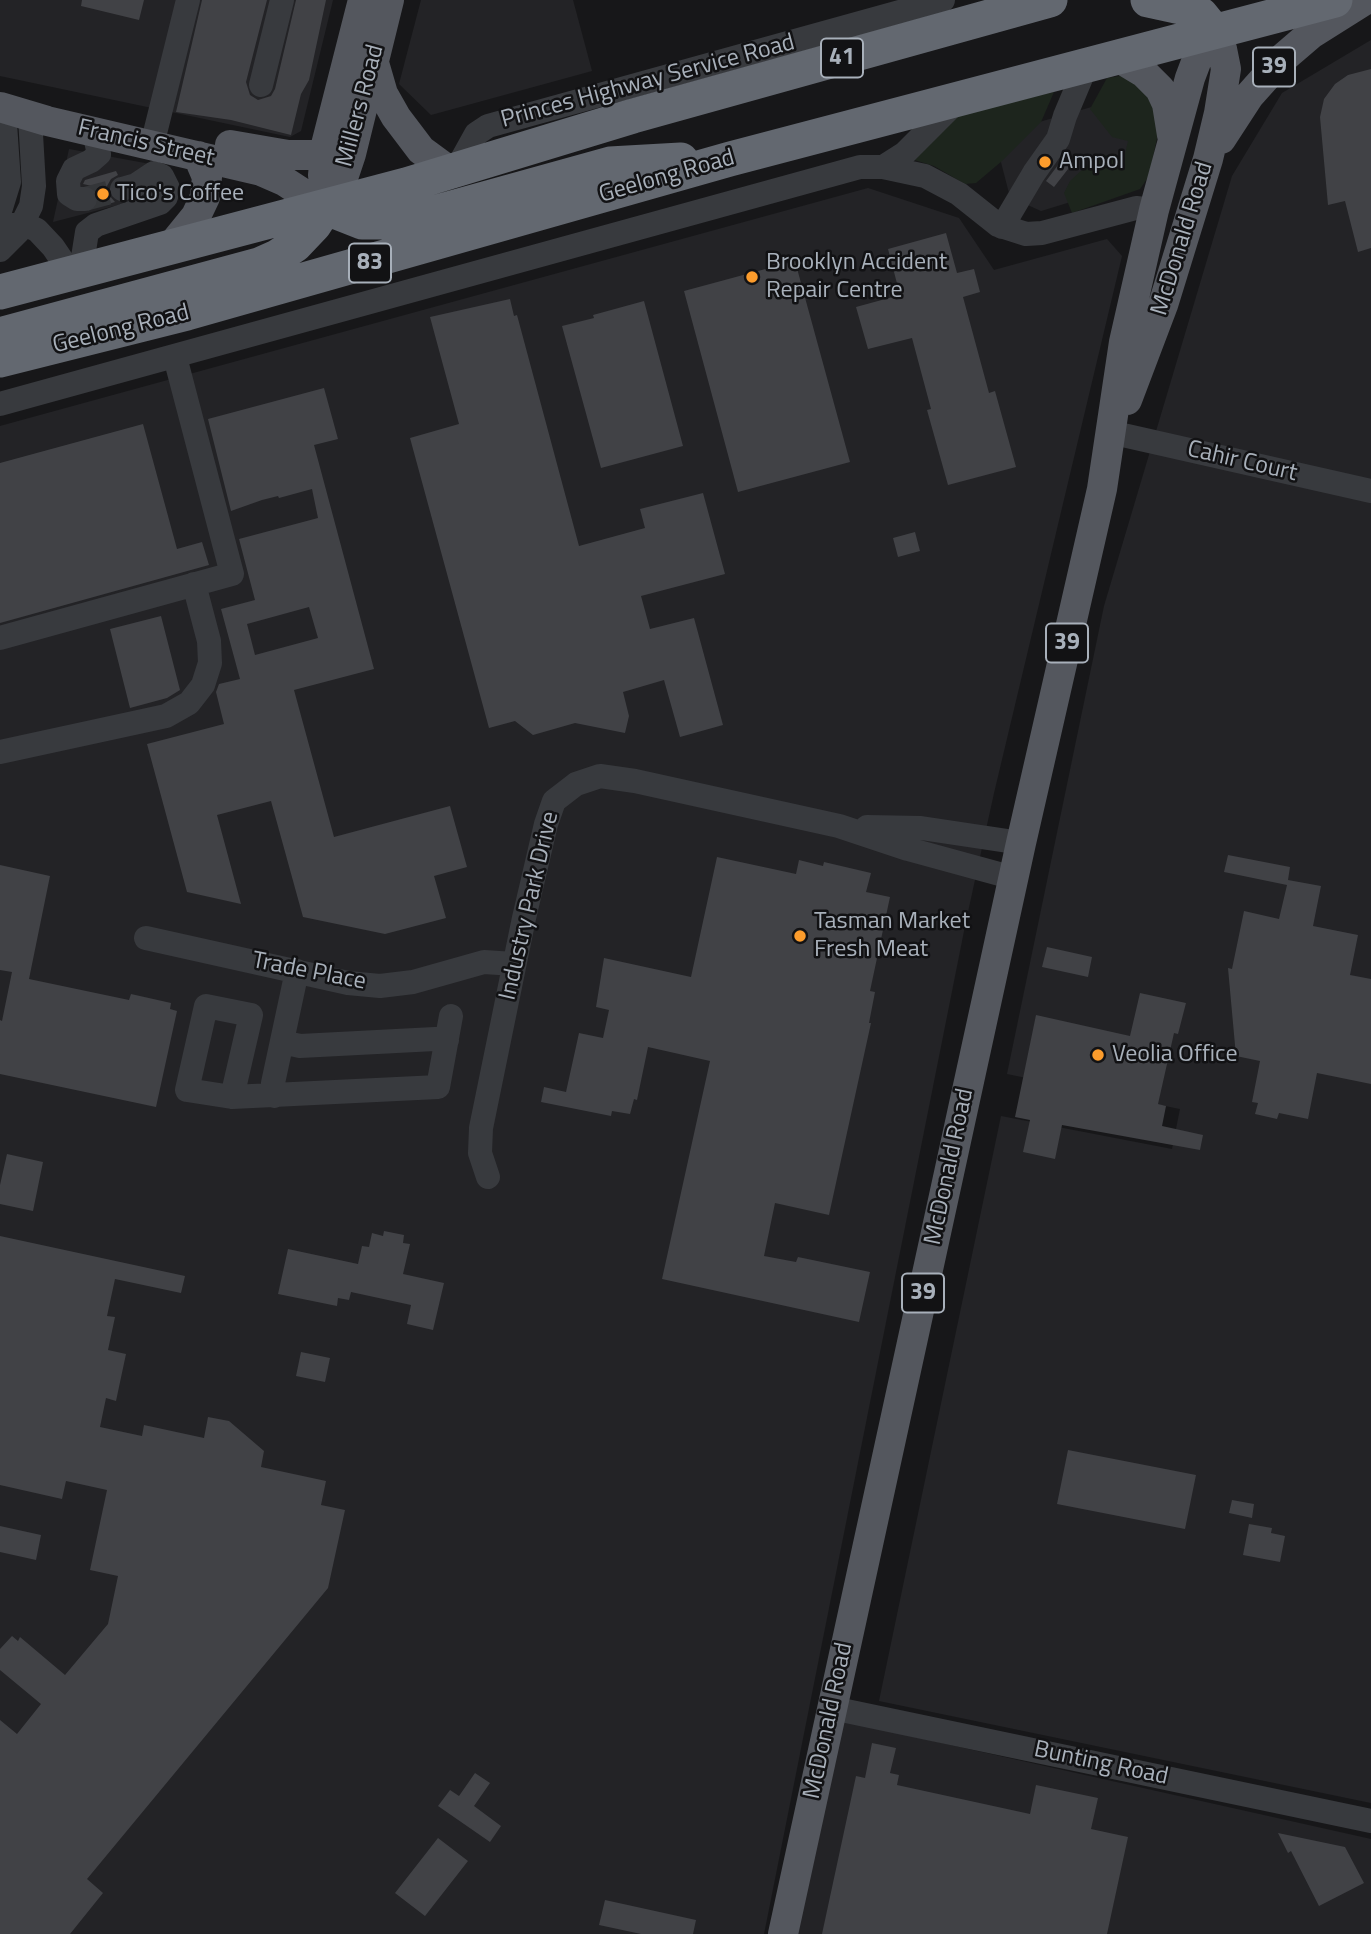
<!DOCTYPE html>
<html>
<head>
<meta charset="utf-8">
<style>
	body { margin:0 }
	canvas { display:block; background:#171719 }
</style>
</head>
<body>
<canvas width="1371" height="1934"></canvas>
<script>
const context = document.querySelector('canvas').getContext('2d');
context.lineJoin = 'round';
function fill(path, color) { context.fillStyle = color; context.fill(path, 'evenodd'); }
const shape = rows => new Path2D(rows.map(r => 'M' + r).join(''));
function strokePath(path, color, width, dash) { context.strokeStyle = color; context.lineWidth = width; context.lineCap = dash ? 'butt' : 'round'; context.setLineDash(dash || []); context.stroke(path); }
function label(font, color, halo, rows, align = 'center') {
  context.font = font + ' "Titillium Web",sans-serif'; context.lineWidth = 5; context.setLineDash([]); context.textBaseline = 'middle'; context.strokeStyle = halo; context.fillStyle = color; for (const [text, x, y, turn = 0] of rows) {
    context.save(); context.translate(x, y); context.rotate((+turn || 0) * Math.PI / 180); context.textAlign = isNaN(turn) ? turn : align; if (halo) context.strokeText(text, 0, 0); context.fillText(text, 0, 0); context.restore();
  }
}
fill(shape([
	[0,0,333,0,301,131,290,137,0,76],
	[421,0,573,0,592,71,431,115,399,84],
	[1371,40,1371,1803,879,1701,1001,1116,1172,1149,1180,1109,1007,1074,1104,606,1232,176,1282,93],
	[1123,98,1136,182,1041,211,1010,197,994,135],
	[69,149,161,166,172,191,53,222],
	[868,188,959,218,994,270,1107,239,1122,256,994,793,966,921,764,1934,0,1934,0,426],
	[830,1718,1371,1839,1371,1934,783,1934]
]), '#232326');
fill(shape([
	[1120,76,1144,85,1161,119,1149,176,1140,189,1072,213,1064,193,1070,181,1099,154,1124,158,1128,141,1112,137,1090,109,1107,78],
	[1054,92,1041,122,1002,161,976,183,965,184,934,166,908,158,952,117]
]), '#1d251d');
fill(shape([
	[82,0,144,0,139,20,81,6],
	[202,0,267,0,246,82,250,95,258,100,271,96,275,89,296,0,326,0,309,80,301,94,291,135,231,120,176,112],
	[1371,69,1371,248,1358,252,1345,201,1328,205,1320,117,1324,99,1335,84,1348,75],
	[1064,157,1072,164,1054,187,1046,181],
	[116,171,118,175,111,179,107,186,108,194,115,202,98,207,100,200,98,192,92,186,83,184,85,180],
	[946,233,957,273,974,269,980,292,963,297,989,393,995,391,1016,467,948,485,927,410,931,409,912,338,868,349,856,307,900,295,888,249],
	[795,261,850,462,738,492,684,291],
	[510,299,514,316,517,315,579,546,645,528,640,509,703,493,725,574,641,596,650,629,694,618,723,725,680,737,664,680,623,692,629,716,625,733,575,723,533,735,515,721,489,728,410,438,459,424,430,317],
	[644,301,683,446,601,468,562,326,594,318,593,315],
	[324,388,338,439,314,445,374,669,294,690,334,837,450,806,467,867,434,876,446,918,385,934,303,917,271,801,217,815,241,904,187,892,147,744,224,724,216,692,219,684,240,679,221,609,255,600,239,539,318,518,312,489,279,498,278,496,262,500,231,511,208,419],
	[309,607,318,638,255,655,247,624],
	[143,424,177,549,202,542,209,565,0,623,0,463],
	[915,532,920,551,898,557,893,538],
	[161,616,180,690,167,698,130,708,110,629],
	[1228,855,1290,867,1288,880,1321,886,1313,926,1358,935,1350,975,1371,979,1371,1084,1317,1073,1308,1119,1279,1113,1277,1119,1255,1114,1258,1103,1252,1102,1260,1061,1236,1056,1228,968,1232,969,1244,911,1279,919,1287,885,1224,872],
	[717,857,796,874,799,860,823,866,824,862,871,873,866,892,890,897,870,991,875,992,869,1023,871,1023,829,1215,775,1203,764,1256,796,1262,798,1257,870,1272,859,1322,662,1279,710,1061,648,1047,637,1100,634,1099,630,1114,612,1111,611,1116,541,1102,544,1087,566,1092,579,1033,603,1038,609,1010,596,1007,604,958,691,977],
	[0,865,50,876,29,979,129,1000,131,994,171,1003,170,1009,177,1011,156,1107,0,1074,0,1020,2,1021,12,972,0,970],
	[1047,947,1092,957,1088,977,1042,967],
	[1140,993,1186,1003,1178,1034,1174,1033,1158,1104,1166,1106,1162,1126,1203,1135,1200,1150,1062,1125,1055,1159,1023,1152,1030,1120,1015,1117,1036,1015,1130,1036],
	[7,1154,43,1162,33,1211,0,1204,0,1185],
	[384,1231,404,1235,403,1243,410,1244,403,1274,444,1283,433,1330,407,1324,411,1305,351,1292,349,1300,338,1298,337,1306,278,1294,288,1249,358,1264,362,1246,369,1247,372,1233,383,1236],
	[0,1236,185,1276,181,1293,115,1279,107,1316,115,1317,108,1350,126,1354,116,1401,106,1398,100,1427,142,1436,144,1425,204,1438,208,1417,229,1421,264,1451,261,1467,326,1481,321,1505,345,1510,328,1588,87,1879,103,1893,70,1934,0,1934,0,1720,17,1734,41,1704,0,1670,0,1649,12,1636,18,1641,20,1637,65,1675,108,1624,118,1576,90,1570,107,1490,66,1481,62,1499,0,1485],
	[301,1352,330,1358,325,1382,296,1376],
	[1068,1450,1196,1475,1185,1529,1057,1504],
	[1232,1500,1254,1504,1252,1518,1229,1513],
	[1249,1524,1272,1528,1271,1533,1285,1536,1280,1562,1243,1555],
	[0,1526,41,1535,36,1560,0,1552],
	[872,1743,896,1748,890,1773,899,1775,897,1785,1030,1814,1036,1785,1098,1798,1091,1829,1128,1837,1107,1934,822,1934,856,1776,865,1778],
	[475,1773,490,1783,474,1806,501,1826,490,1842,438,1806,450,1790,459,1796],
	[1278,1833,1345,1847,1364,1883,1319,1906,1291,1851,1288,1853],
	[438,1838,468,1861,425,1916,395,1893],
	[605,1900,696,1920,693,1934,641,1934,599,1925]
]), '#414246');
strokePath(shape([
	[85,199,122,189]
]), '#343639', 24, [24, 12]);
strokePath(shape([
	[261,85,282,0],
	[156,129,188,0],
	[883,167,905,153,956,102],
	[456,170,476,134,488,126,943,0],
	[85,199,77,199,69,194,68,181,74,169,91,161,99,154,94,132],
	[0,211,9,182,4,109],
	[8,225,26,225,37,230,53,247,70,272],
	[1002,227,1034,173,1058,139,1065,116,1086,66],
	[0,250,18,232,31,206,34,186,30,117],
	[81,270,87,232,96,225,160,203,166,197,168,188,162,176,154,173,136,185,122,189],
	[0,404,860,167,883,167,925,176,959,194,998,225,1026,234,1042,233,1136,208,1154,210],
	[1114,433,1371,491],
	[0,638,232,574,175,357],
	[0,752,166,716,189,703,203,685,210,663,209,641,194,584],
	[867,827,921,828,1021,843],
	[146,938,348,983,380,986,413,982,484,962,514,964],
	[282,1042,300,1046,435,1039,447,1040],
	[274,1096,273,1083,297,971],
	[232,1097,251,1015,206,1006,187,1090,232,1097,438,1087,451,1016],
	[488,1177,480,1153,481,1128,524,918,546,824,554,801,576,784,600,776,635,781,839,826,908,849,1014,878],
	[832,1708,1371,1821]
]), '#383a3e', 24);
strokePath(shape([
	[1119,58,1144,73,1160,89,1167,104,1172,135],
	[374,63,383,94,396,117,421,150,451,172],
	[0,107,47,121,261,171,284,181,324,207],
	[1221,139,1249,96,1283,58,1311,34,1365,0],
	[230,145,288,155,324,155],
	[323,175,326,145,363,0],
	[325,208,344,175,351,154,389,0],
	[170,248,196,216,205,197,207,177,198,156],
	[1127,400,1163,305,1208,159,1219,113,1226,69,1222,49,1214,31],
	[783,1934,1021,843,1102,489,1124,342,1154,210,1190,78,1207,33]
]), '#54575e', 30);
strokePath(shape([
	[1148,0,1194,10,1201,15,1214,31],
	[324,207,362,222,401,222,610,164,681,160],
	[0,292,406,185,633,116,1050,0],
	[0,335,259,265,277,257,295,245,314,225,325,208],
	[0,360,187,313,730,159,1335,0]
]), '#636870', 35);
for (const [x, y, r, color] of [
	[1045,162,7,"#fc9c2c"],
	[103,194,7,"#fc9c2c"],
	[752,277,7,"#fc9c2c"],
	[800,936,7,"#fc9c2c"],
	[1098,1055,7,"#fc9c2c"]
]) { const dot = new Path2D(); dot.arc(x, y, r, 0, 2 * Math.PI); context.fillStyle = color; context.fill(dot); strokePath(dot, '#121214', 2.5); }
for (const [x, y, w] of [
	[842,58,42],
	[1274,67,42],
	[370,263,42],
	[1067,643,42],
	[923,1293,42]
]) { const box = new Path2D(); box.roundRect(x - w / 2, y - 19.5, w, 39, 5); context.fillStyle = '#121214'; context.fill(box); strokePath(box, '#a8b0ba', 2); }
label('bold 23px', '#a8b0ba', null, [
	["41",842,58],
	["39",1274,67],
	["83",370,263],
	["39",1067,643],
	["39",923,1293]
]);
label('24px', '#a8b0ba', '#121214', [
	["Princes Highway Service Road",648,82,-15],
	["Millers Road",361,106,-75],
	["Francis Street",146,144,13],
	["Geelong Road",667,177,-16],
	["McDonald Road",1183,239,-73],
	["Geelong Road",121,330,-14],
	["Cahir Court",1242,462,13],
	["Industry Park Drive",530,906,-77],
	["Trade Place",309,972,11],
	["McDonald Road",950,1167,-78],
	["McDonald Road",829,1721,-78],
	["Bunting Road",1101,1764,12]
]);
label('24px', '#a8b0ba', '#121214', [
	["Ampol",1059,162],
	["Tico's Coffee",117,194],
	["Brooklyn Accident",766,263],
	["Repair Centre",766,291],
	["Tasman Market",814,922],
	["Fresh Meat",814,950],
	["Veolia Office",1112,1055]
], 'left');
</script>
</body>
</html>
